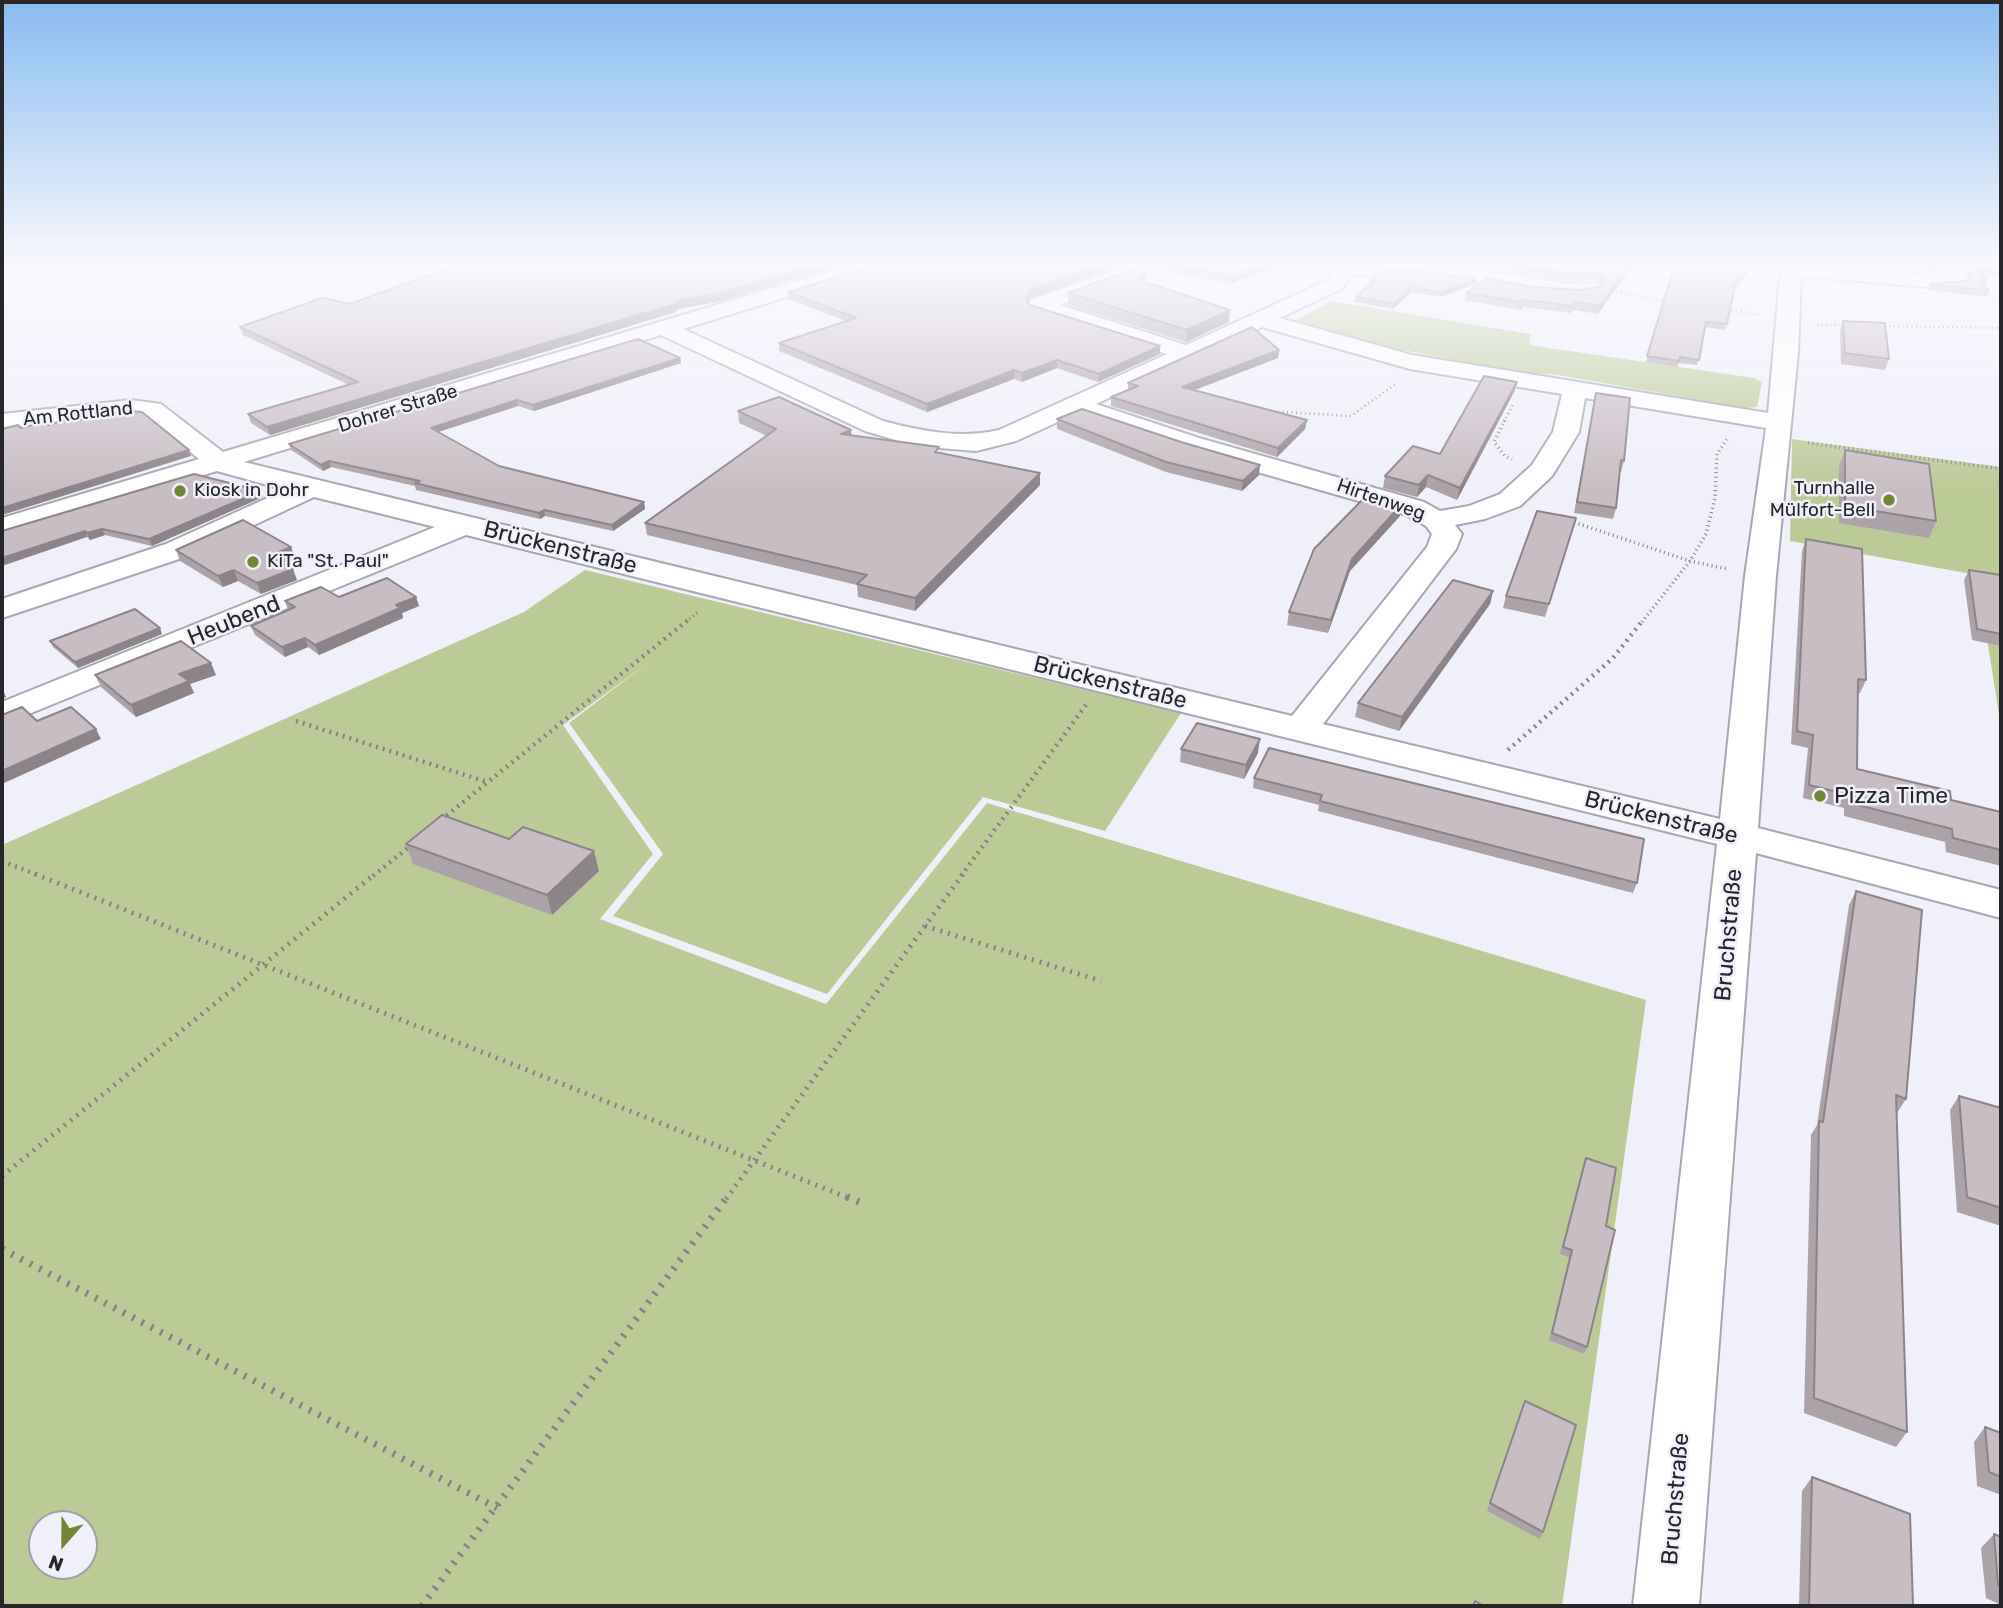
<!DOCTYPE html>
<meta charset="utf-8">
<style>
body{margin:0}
#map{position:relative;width:2003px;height:1608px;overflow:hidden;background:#f0f0fb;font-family:Rubik,sans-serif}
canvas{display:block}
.frame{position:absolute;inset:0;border:4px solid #27272b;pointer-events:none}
.north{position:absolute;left:28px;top:1510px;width:70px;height:70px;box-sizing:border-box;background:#f0f0fb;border:2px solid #a0a0a8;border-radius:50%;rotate:201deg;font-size:19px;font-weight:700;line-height:28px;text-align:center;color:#27272b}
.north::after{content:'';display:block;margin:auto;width:24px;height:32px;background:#748636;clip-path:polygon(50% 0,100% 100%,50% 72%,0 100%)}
</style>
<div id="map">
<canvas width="2003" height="1608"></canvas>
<div class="frame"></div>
<div class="north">N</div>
</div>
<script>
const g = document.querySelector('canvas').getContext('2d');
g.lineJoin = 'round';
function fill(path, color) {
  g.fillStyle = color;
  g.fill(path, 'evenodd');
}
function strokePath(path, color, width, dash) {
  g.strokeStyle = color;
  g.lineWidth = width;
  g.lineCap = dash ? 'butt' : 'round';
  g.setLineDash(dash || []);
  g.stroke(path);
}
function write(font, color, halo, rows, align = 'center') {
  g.font = font + ' Rubik,sans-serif';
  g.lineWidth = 5;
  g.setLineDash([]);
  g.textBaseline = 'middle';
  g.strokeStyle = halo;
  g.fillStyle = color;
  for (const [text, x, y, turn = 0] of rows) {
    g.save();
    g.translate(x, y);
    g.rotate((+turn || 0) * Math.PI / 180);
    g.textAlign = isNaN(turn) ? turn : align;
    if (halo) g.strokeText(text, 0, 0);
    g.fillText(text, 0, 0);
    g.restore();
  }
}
fill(new Path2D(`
 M1331,301l200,33 -2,11 225,33 8,4 -5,25 -11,1 -188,-33 -48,-4 -112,-22 -103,-28z
 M1792,439l209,28v260l-24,-152 -187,-34z
 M585,570l596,143 -76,118 -122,-34 -156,197 -214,-78 50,-62 -94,-131 80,-61 -86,63 90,129 -53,65 226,85 161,-201 659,197 -84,606h-1560v-761l522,-233zM42,1524h42v42h-42z`), '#bbcb96');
const minor = new Path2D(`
 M854,264h30l-3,4 -198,61 200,92c38,10 77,18 116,9l168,-76 -136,-44 -3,-5 3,-5 101,-36h24l-2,5 -94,36 126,40 142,-65 6,-10 -4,-6h111l121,19 36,1 3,4 -3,4c-55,14 -130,-19 -187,-21 -20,-1 -40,3 -60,5l-8,12 -63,30 132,37 356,58 13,-149 145,11h18l-4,-11h20l7,17 -3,4 -38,2 -125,-11 -3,77 -22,223 -18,252 243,62v28l-245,-65 -57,753h-66l84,-762 -1251,-309 -464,190v-23l433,-175 -121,-30 -126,59 -186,62v-19l164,-55 119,-54 -68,-19 -215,65v-18l197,-59 -54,-43 -14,-2 -129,16v-16l129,-14 30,4 62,48zM1262,327l148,42 152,25 -9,38 -21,33 -32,29 -31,12 -29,5 -16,-9 -225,-64 -103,-34zM661,335l204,96 51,15 60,5 40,-10 59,-27 106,36 223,64 22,12 6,8 -5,13 -135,169 -1048,-254zM1585,398l181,30 -21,148 -25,243 -397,-95 133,-175 6,-15 -7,-9 30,-6 35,-13 32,-30 27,-44z`);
strokePath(minor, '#a7a7b2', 4);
strokePath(new Path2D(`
 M1245,275l29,8
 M1616,292l54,9
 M1727,310l33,5
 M1817,325h30
 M1880,326l121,2
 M1269,411l82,5 46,-33
 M1504,422l9,-18`), '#828289', 2.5, [1, 3.5]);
strokePath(new Path2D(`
 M1505,420l-11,22 11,14 7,3
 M1808,443l193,26
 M1570,521l120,40 38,8
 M686,622l12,-10
 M1642,622l48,-61 16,-27 9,-36 2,-44 10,-15`), '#828289', 3.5, [1, 3.5]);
strokePath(new Path2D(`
 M296,721l191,61
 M1508,750l105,-92 30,-38
 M441,820l247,-200
 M2,861l38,15
 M373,876l37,-30
 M961,876l125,-171`), '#828289', 4.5, [2, 5]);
strokePath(new Path2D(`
 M35,874l816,325
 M925,926l176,55
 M2,1176l373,-302
 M726,1199l237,-325`), '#828289', 5, [2, 6]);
strokePath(new Path2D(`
 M847,1197l17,7
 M2,1249l495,259
 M422,1606l305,-409`), '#828289', 7, [2.5, 8]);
fill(minor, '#fff');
fill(new Path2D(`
 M1147,264l-2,17 84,41 -43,20 -118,-37v-12z
 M1156,264h131l-56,19 -75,-13z
 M1456,264h177l-35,50 -24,-4 -3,3 -48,-6 -2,3 -56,-10 1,-7 65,-6 48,3 23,-4 -4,-5 -36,-1z
 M1675,264h94l-1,6 -17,-2 -17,22 -9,40 -20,-3 -8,38 -18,-2 -2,4 -31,-5z
 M1826,264h115l1,3 -2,5 -114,-7z
 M1961,264h40v14l-18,-2 4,4 -3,5 5,6 -2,6 -59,-7 2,-6 38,-3 1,-2z
 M1371,279h105l-1,5 -35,13 -29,-5 -18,17 -38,-7 1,-5 15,-14z
 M788,292l242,6 -2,4 2,3 130,41v8l-62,28 -41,-14 -35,14 -8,-3 -87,33 -148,-61v-8l67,-22 -58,-22z
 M717,302l-40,7 -1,3 -406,123 -19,-12 -3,-9 101,-29 -106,-50 -3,-8 110,-23z
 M1843,321l46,38 -4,11 -44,-6 -1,-33z
 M1279,350l-1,8 -83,32 112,30 -2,9 -28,28 -166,-51v-9l17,-7v-7z
 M680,358l1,5 -147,48 -16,-5 -80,26 61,34 145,36 1,7 -32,22 -68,-15 -5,3 -124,-29 -1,-4 -84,-19 -8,4 -32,-21 -2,-6z
 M1517,382l-3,10 -57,108 -31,-13 -9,10 -34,-9 2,-12 55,-22z
 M1596,393l28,68 -3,11 -1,-1 -4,37 -3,11 -39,-6z
 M738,411l114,24 188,38v12l-125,126 -57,-14 -1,-12 -210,-50 -2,-12 122,-87 -28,-13z
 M1057,419l202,56 -17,16 -76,-19 -109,-43z
 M1845,450l91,71 -7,17 -90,-15v-57z
 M263,497l-111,49 -47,-11 -15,5 -3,-3 -85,-6z
 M1400,516l-50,55 -22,62 -41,-8 2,-13z
 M1576,518l-31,99 -42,-9 3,-12z
 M1806,539l60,141 -6,13h-2l-1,76 94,31 50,12v54l-55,-14 -1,-10 -101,-26v-8l-41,-10 5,-50 -17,-4 11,-193z
 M291,547l4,11 -12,5 14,17 -36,14 -23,-13 -15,6 -43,-26 -4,-11z
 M1969,570l32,12v64l-29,-6 -8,-60z
 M1493,591l-3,13 -91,127 -44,-14 3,-14z
 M339,597h77l3,9 -17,7 1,5 -84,37 -11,-8 -23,10 -30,-22 -4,-9 37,-16 -3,-9z
 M162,634l-84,34 -25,-21 -3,-6z
 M95,675h121l-26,9 4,9 -58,24 -35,-30z
 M1269,748l368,135 -4,10 -315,-82 1,-6 -66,-17 1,-10z
 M1181,749l77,4 -14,26 -64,-17z
 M406,844l193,27 -47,44 -139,-51z
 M1856,891l50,208 -9,14h-1l11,319 -11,15 -92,-34 7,-278 6,-10 32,-220z
 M1959,1096l42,12v118l-44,-14 -7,-102z
 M1586,1158l20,68 -19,121 -3,7 -35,-14 20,-83 -9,-3 23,-89z
 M1525,1401l18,131 -3,7 -53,-28z
 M1985,1427l16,6v62l-24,-9 -3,-44z
 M1812,1477l101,129h-114l3,-115z
 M1994,1534l7,3v68l-15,-7 -5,-50z`), '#aca3a8');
fill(new Path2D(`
 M821,264h25l-129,38 -40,7 -1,3 -406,123 -3,-8 409,-126z
 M1105,264h20l-95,34 -4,8v-7l4,-9z
 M1147,264l-1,11 -4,17v-11z
 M1267,264h20l-56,19 1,-7z
 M1629,264h4l-35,50 2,-8z
 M1752,264l-1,4 -18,23 2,-6z
 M1476,279l-1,5 -35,13 1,-5z
 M1412,287l-1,5 -18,17 1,-5z
 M1230,310l-1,12 -43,20 1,-12z
 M1160,346v8l-62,28 1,-8z
 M1279,350l-1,8 -97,37 1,-8z
 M680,358l1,5 -147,48 -1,-6z
 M1057,360v8l-35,14v-9z
 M1014,370v9l-87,33v-8z
 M1517,382l-3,10 -57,108 3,-12z
 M517,400l1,6 -86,28 -1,-6z
 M1307,420l-2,9 -28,28 1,-9z
 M851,430l1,11 -11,-7z
 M189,450l2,6 -189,59v-7z
 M329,461l2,6 -8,4 -2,-6z
 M1260,465l-1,10 -17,16 1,-10z
 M1040,473v12l-125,126v-13z
 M1428,475l-2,12 -9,10 2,-12z
 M261,491l2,6 -111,49 -3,-7z
 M644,502l1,7 -32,22 -1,-6z
 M1402,504l-2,12 -50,55 -22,62 3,-13 21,-61z
 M544,510l1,6 -5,3 -1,-6z
 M102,529l3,6 -15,5 -3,-7z
 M85,531l2,6 -85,29v-8z
 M291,547l4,11 -21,9 -4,-11z
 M293,569l4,11 -36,14 -4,-11z
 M234,570l4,11 -15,6 -5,-11z
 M1493,591l-3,13 -91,127 3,-14z
 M416,597l3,9 -17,7 1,5 -84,37 -4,-10 81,-40z
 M160,628l2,6 -84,34 -3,-6z
 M305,638l3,9 -23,10 -3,-10z
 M211,663l5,12 -26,9 4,9 -58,24 -5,-12 48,-31z
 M2,688l4,9 -4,3z
 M96,729l5,10 -99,45v-13z
 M1260,739l-2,14 -14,26 2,-14z
 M594,851l5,20 -47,44 -5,-20z`), '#8c8488');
const building = new Path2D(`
 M460,264h361l-105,30 -40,7 -1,3 -408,123 -19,-13 110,-32 -118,-55 82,-29 28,6z
 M880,264h225l-75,26 -4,9 4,6 130,41 -61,28 -42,-14 -35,13 -8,-3 -87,34 -148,-61 77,-25 -68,-26z
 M1147,264l-5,17 88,29 -43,20 -119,-37z
 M1160,264h107l-35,12z
 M1504,264h125l-29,42 -24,-4 -3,4 -49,-6 -2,2 -56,-9 21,-15 44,9 48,3 23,-4 4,-5 -6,-7 -36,-1z
 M1675,264h76l-16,21 -8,39 -21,-2 -7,38 -19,-3 -1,4 -32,-5z
 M1889,264h52l1,3z
 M1966,264h35v8l-22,-2 8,10 -7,-1 9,12 -59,-7 38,-3 4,-6z
 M1404,269l72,10 -35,13 -29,-5 -18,17 -38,-7 19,-17 -4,-1 10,-9z
 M1843,321l42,2 4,36 -44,-6z
 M1252,327l27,23 -97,37 125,33 -29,28 -167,-51 27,-11 -10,-3z
 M638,339l42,19 -147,47 -16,-5 -86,28 68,38 145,36 -32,23 -68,-15 -5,3 -124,-30 5,-2 -91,-20 -8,4 -32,-21z
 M1484,376l33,6 -57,106 -32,-13 -9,10 -34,-9 28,-30 27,8z
 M1596,393l34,5 -6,63 -3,-1 -5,48 -39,-6z
 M779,397l72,33 -10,4 98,13 -4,5 105,21 -125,125 -58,-14 10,-9 -222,-52 131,-94 -38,-18z
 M1082,409l99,33 79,23 -17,16 -77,-19 -109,-43z
 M130,411l12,1 47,38 -187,58v-79l16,-4 3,3 24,-6 3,3 24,-7 3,3 24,-6 3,3z
 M1845,450l84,14 7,57 -91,-15z
 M194,474l67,17 -112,48 -47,-10 -15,4 -2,-2 -83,27v-27z
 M1368,494l34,10 -50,55 -21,61 -42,-8 25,-63z
 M1537,511l39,7 -27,86 -43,-8z
 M243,520l48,27 -21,9 23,13 -36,14 -23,-13 -16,6 -42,-26z
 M1806,539l56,10 4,131 -8,-1 -1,90 93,22 1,9 50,12v38l-48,-12 -1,-9 -102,-26v-8l-41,-10 4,-50 -16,-4z
 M1969,570l31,5 1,7v52l-24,-5z
 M387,578l29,19 -20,8 4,3 -85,37 -10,-7 -23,9 -31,-21 44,-19 -10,-6 36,-14 18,10z
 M1453,580l40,11 -91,126 -44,-14z
 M135,609l25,19 -85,34 -25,-21z
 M181,641l30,22 -32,11 10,7 -58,24 -36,-30z
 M22,707l15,14 34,-14 25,22 -94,42v-56z
 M1197,723l63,16 -14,26 -65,-16z
 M1269,748l375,91 -7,44 -317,-82 2,-6 -68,-17z
 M442,815l67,24 14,-12 71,24 -47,44 -141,-51z
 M1856,891l66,19 -16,189 -10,-4 11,337 -93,-34 5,-277 4,1z
 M1959,1096l42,12v100l-34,-11z
 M1586,1158l30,10 -10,58 9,4 -28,117 -35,-14 20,-83 -9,-3z
 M1525,1401l51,24 -33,107 -53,-29z
 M1985,1427l16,6v44l-12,-5z
 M1812,1477l98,37 3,92h-104z
 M1994,1534l7,3v49l-3,-1z
 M1475,1601l9,5h-11z`);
fill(building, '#c8bdc3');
strokePath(building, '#8c8488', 2);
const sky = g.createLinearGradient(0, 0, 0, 489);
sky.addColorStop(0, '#88bcf0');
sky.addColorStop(0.54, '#f8f8fd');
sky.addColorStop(1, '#f8f8fd00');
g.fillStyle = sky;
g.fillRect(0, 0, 2003, 489);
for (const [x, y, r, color] of [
 [180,491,7,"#748636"],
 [1889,500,7,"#748636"],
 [253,562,7,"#748636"],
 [1820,796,7,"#748636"]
]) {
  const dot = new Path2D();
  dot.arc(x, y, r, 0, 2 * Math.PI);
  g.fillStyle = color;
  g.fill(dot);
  strokePath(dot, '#f0f0fb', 2.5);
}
write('19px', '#27272b', '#f0f0fb', [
 ["Dohrer Straße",398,409,-17],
 ["Am Rottland",78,414,-6],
 ["Hirtenweg",1381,500,19]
]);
write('19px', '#27272b', '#f0f0fb', [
 ["Turnhalle",1875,489,"right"],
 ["Mülfort-Bell",1875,511,"right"],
 ["Kiosk in Dohr",194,491],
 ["KiTa \"St. Paul\"",267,562]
], 'left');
write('23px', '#27272b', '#f0f0fb', [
 ["Brückenstraße",560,548,14],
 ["Heubend",234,621,-22],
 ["Brückenstraße",1110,683,14],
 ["Brückenstraße",1661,818,14],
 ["Bruchstraße",1729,935,-85],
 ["Bruchstraße",1676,1499,-85]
]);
write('23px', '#27272b', '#f0f0fb', [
 ["Pizza Time",1834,796]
], 'left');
</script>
